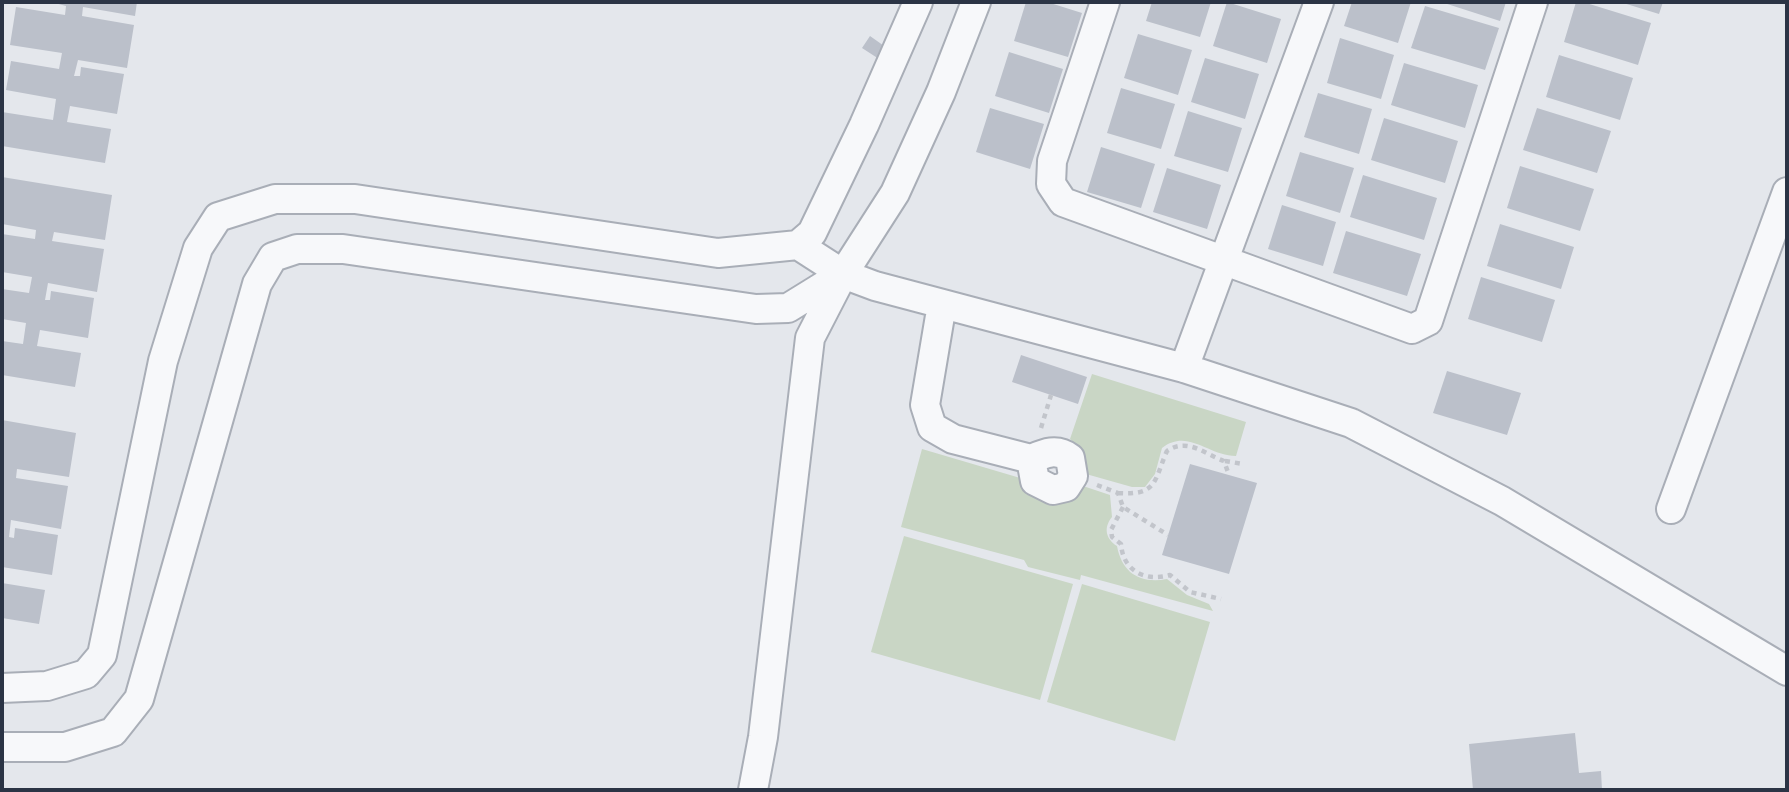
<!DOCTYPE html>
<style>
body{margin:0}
#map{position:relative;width:1789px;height:792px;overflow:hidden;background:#e4e7ec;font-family:"Work Sans",sans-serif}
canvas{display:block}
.frame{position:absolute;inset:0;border:4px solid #2b3445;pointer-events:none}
</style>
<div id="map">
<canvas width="1789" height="792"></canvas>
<div class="frame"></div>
</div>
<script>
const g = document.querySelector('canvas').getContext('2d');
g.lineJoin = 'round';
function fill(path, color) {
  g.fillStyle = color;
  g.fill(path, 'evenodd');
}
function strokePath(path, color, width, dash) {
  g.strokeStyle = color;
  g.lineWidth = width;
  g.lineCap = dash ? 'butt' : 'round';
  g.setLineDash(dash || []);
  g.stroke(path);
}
fill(new Path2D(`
 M1092,374l154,48 -10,34c-28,0 -48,-28 -74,-8l-7,26 -10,13h-13l-46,-13c1,-16 -4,-25 -16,-35z
 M922,449l105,31 56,6 27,9 2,22c-9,11 -6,22 5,29 5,27 23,38 50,33l20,16 22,9 4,7 -132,-36 -1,5 -52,-13 -4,-7 -123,-33z
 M904,536l169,48 -33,116 -169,-48z
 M1082,584l128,38 -35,119 -128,-39z`), '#c9d6c5');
fill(new Path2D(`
 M51,2h86l-2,14 -52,-9 -1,9 52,9 -7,43 -49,-8 -4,16h6l1,-9 43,7 -7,40 -47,-8 -3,16 44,7 -6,34 -103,-17v-34l51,8 3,-21 -50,-9 5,-29 48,8 3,-16 -52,-8 6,-38 49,8 1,-9z
 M1026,2h21l35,11 -14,44 -54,-16z
 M1152,2h59l-11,35 -54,-16z
 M1227,2l54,17 -14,44 -54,-17z
 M1352,2h59l-13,41 -54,-17z
 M1441,2h65l-6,19z
 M1576,2h7l68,21 -13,42 -74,-23z
 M1620,2h43l-4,12z
 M1425,6l74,22 -14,42 -74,-22z
 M1138,34l54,16 -14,45 -54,-17z
 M870,36l17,12 -8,11 -17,-11z
 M1340,38l54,17 -13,44 -54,-16z
 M1009,52l54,17 -14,44 -54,-17z
 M1559,55l74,23 -13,42 -74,-23z
 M1205,58l54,16 -14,45 -54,-17z
 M1404,63l74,22 -13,43 -74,-23z
 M1121,88l54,16 -14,45 -54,-16z
 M1318,93l54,16 -13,45 -55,-17z
 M990,108l54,16 -14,45 -54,-17z
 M1537,108l74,23 -14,42 -74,-23z
 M1188,111l54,17 -14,44 -54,-16z
 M1384,118l74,23 -13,42 -74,-23z
 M1101,147l54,17 -14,44 -54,-16z
 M1300,152l54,16 -14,45 -54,-17z
 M1520,166l74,23 -14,42 -73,-23z
 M1167,168l54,17 -14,44 -54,-17z
 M1363,175l74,23 -13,42 -74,-23z
 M2,177l110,18 -7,45 -51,-8 -2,9 52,8 -7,43 -49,-9 -3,17h5l1,-9 43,7 -6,40 -48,-8 -3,16 44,7 -6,34 -73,-12v-34l21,3 3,-21 -24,-4v-30l27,4 3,-16 -30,-5v-38l33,5 1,-9 -34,-6z
 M1282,205l54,17 -13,44 -55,-17z
 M1500,224l74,23 -13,42 -74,-23z
 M1346,231l75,23 -14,42 -74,-23z
 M1481,277l74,23 -13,42 -74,-23z
 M1021,355l66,22 -9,27 -66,-22z
 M1447,371l74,22 -14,42 -74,-22z
 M2,420l74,13 -7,44 -52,-8 -1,9 52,8 -7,43 -50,-9 -2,17 5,1 1,-10 43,7 -6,40 -50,-8z
 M1190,464l67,19 -28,91 -67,-19z
 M2,583l43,7 -6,34 -37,-6z
 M1575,733l4,40 22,-2 1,19h-129l-4,-46z`), '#bbc0ca');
const minor = new Path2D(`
 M1105,2l-53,159 -1,23 12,18 349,127 16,-8 105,-319
 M798,245l45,29 32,12 309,82 167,55 151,78 285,170
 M942,304l-17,101 7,22 21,12 78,20c14,-6 26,-11 39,-1l3,18 -7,11 -13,3 -18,-9 -4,-22
 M1184,368l135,-366
 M1671,509l116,-317
 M2,688l45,-2 39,-12 16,-19 61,-294 35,-113 20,-31 57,-18h80l363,54 80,-8 14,-12 52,-108 54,-123
 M2,747h63l48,-15 26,-33 118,-415 16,-27 24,-8h46l413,60 32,-1 55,-34
 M753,790l10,-53 47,-399 33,-64 52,-81 46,-101 35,-90`);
strokePath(minor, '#a9aeb7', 32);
strokePath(new Path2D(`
 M1041,428l10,-33
 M1225,461l18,3
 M1097,485l21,8 5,14 45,28
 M1118,493c40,3 36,-13 49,-42 21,-14 37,3 57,10l5,14
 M1123,507l-12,23 1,7 9,7c2,27 24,38 49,31l20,17 31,7`), '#c2c5cb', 4.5, [5, 5]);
strokePath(minor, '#f7f8fa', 28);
</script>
